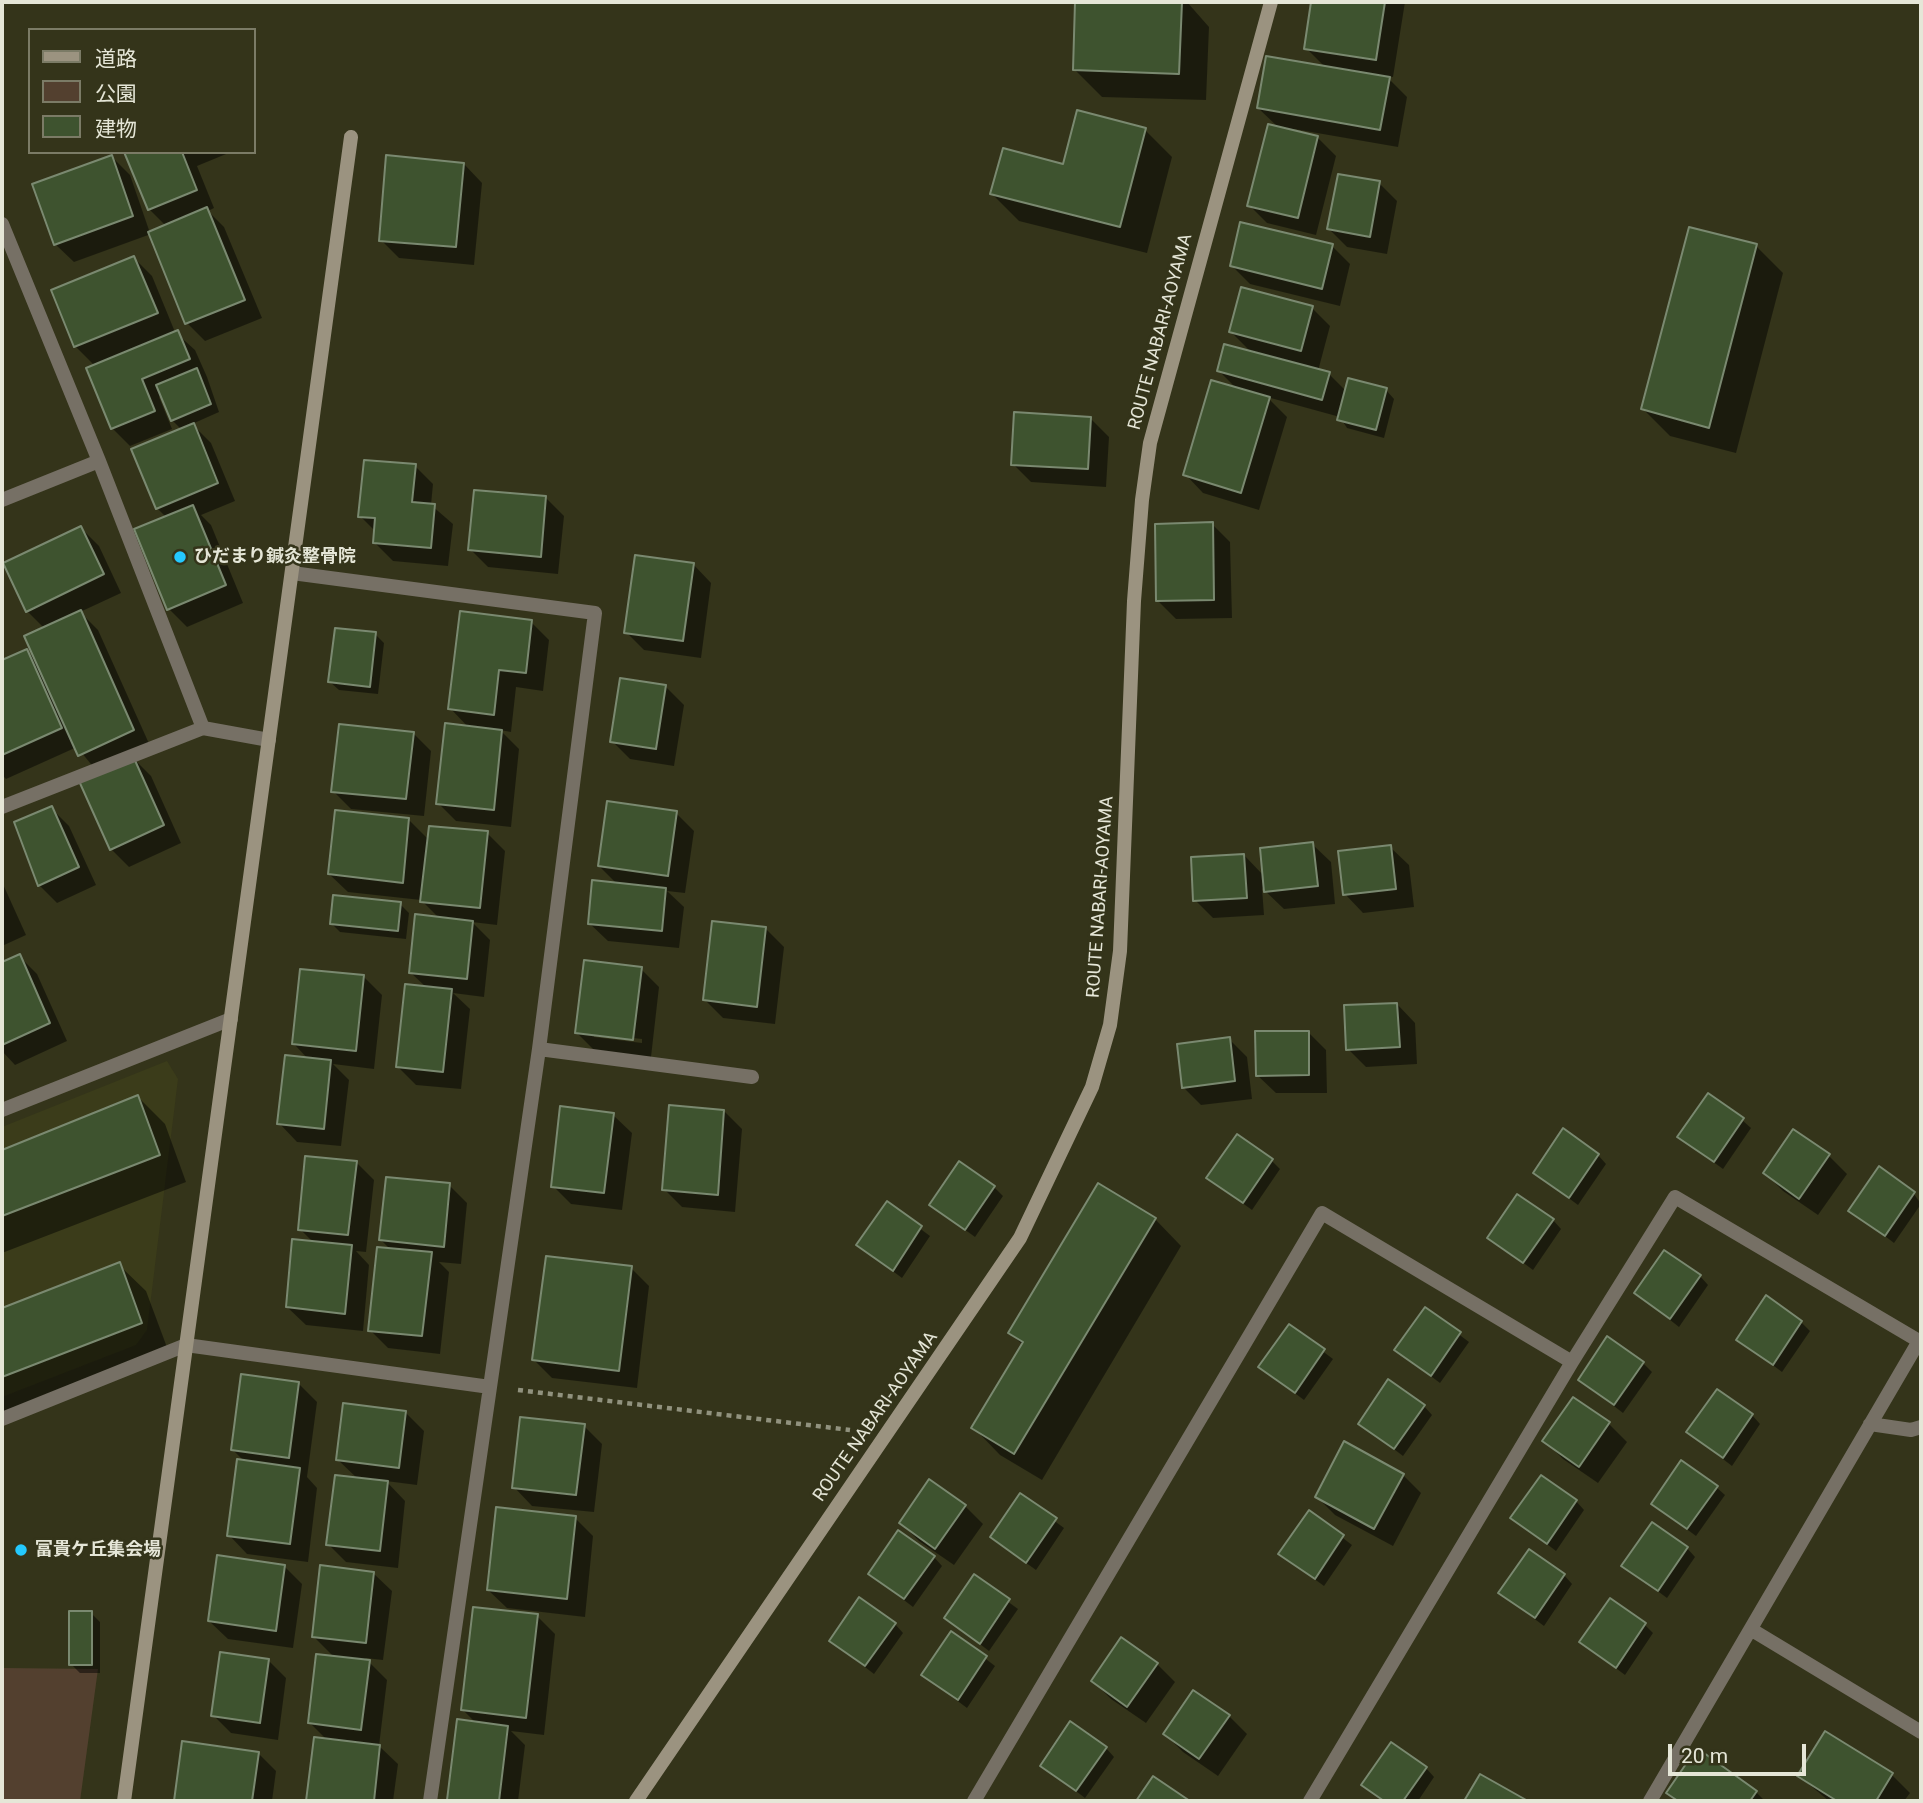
<!DOCTYPE html>
<meta charset="utf-8">
<style>
body{margin:0}
#map{position:relative;width:1923px;height:1803px;overflow:hidden;background:#34341a;font-family:Roboto,"Noto Sans JP",sans-serif}
canvas{display:block}
.frame{position:absolute;inset:0;border:4px solid #e5e6d7;pointer-events:none}
.legend{position:absolute;left:28px;top:28px;width:228px;height:126px;box-sizing:border-box;background:#34341a;border:2px solid #7b7b66;margin:0;padding:9px 12px;list-style:none;font-size:21px;color:#e5e6d7}
.legend li{display:flex;align-items:center;gap:14px;height:35px}
.legend b{width:35px;border:2px solid #7b7b66}
.scale{position:absolute;left:1668px;top:1744px;width:138px;height:32px;box-sizing:border-box;border:4px solid #e5e6d7;border-top:0;padding-left:9px;font-size:21px;line-height:24px;white-space:nowrap;color:#e5e6d7;-webkit-text-stroke:5px #34341a;paint-order:stroke}
</style>
<div id="map">
<canvas width="1923" height="1803"></canvas>
<div class="frame"></div>
<ul class="legend">
<li><b style="height:9px;background:#9b9380"></b>道路</li>
<li><b style="height:19px;background:#53402f"></b>公園</li>
<li><b style="height:19px;background:#3e532f"></b>建物</li>
</ul>
<div class="scale">20 m</div>
</div>
<script>
const g = document.querySelector('canvas').getContext('2d');
g.lineJoin = 'round';
function fill(path, color) {
  g.fillStyle = color;
  g.fill(path, 'evenodd');
}
function strokePath(path, color, width, dash) {
  g.strokeStyle = color;
  g.lineWidth = width;
  g.lineCap = dash ? 'butt' : 'round';
  g.setLineDash(dash || []);
  g.stroke(path);
}
function write(font, color, halo, rows, align = 'center') {
  g.font = font + ' Roboto,"Noto Sans JP",sans-serif';
  g.lineWidth = 5;
  g.setLineDash([]);
  g.textBaseline = 'middle';
  g.strokeStyle = halo;
  g.fillStyle = color;
  for (const [text, x, y, turn = 0] of rows) {
    g.save();
    g.translate(x, y);
    g.rotate((+turn || 0) * Math.PI / 180);
    g.textAlign = isNaN(turn) ? turn : align;
    if (halo) g.strokeText(text, 0, 0);
    g.fillText(text, 0, 0);
    g.restore();
  }
}
fill(new Path2D(`
 M167,1061l11,18 -31,251 -11,15 -134,52v-270z`), '#3b3c1a');
fill(new Path2D(`
 M2,1668l96,1 -18,132h-78z`), '#53402f');
fill(new Path2D(`
 M1077,2h110l22,25 -3,73 -104,-3 -27,-27z
 M1313,2h92l-12,75 -7,-1 21,21 -9,50 -104,-18 -1,3 25,6 18,18 -20,79 -49,-12 -18,-18 30,-77 -21,-20 68,-40 -20,-20z
 M1145,130l27,27 -25,96 -128,-32 -27,-27z
 M126,152h105l-34,14 17,42 -6,3 16,16 38,91 -57,23 -18,-18 -36,-89 -77,28 -19,-18 57,-87 18,18 20,58 16,-7 -17,-17z
 M464,164l18,19 -8,82 -75,-7 -18,-18z
 M1379,183l18,18 -10,53 -40,-7 -18,-18z
 M1332,246l18,18 -10,42 -90,-22 -18,-18z
 M1756,246l27,27 -47,180 -66,-17 -27,-27z
 M134,258l18,18 23,56 20,18 12,27 12,35 -27,12 19,19 24,58 -34,14 10,10 32,78 -56,24 -18,-18 -2,-91 -10,-10 25,-78 -10,-10 -9,-25 -4,2 13,32 -42,17 -18,-18 -17,-62 -20,-20z
 M1312,308l18,18 -12,45 11,3 17,17 40,-1 8,9 -10,39 -37,-10 -7,-11 -73,-20 20,20 -28,93 -56,-17 -18,-19 53,-84 -19,-19 33,-18 -21,-21z
 M1091,419l18,18 -3,50 -75,-5 -18,-18z
 M415,466l18,18 -2,21 22,19 -5,42 -55,-5 -18,-18 1,-11 -16,-16z
 M546,498l18,18 -6,58 -70,-7 -18,-18z
 M1212,524l18,18 2,76 -56,1 -18,-18z
 M81,528l18,18 22,47 -41,19 18,18 53,118 -19,9 19,19 30,67 -52,24 -18,-18 -12,-75 -22,-27 -71,32 -4,-4v-113l25,-11 10,10 8,-32 -18,-18z
 M693,564l18,19 -10,75 -57,-8 -18,-18z
 M531,622l18,18 -6,51 -27,-4 -5,45 -11,-2 19,19 -8,78 -55,-6 -18,-18 31,-75 -19,-20z
 M375,634l9,9 -6,51 -39,-4 -9,-8z
 M665,686l19,19 -10,61 -44,-7 -18,-18z
 M413,733l18,18 -7,65 -73,-7 -18,-18z
 M51,808l18,18 27,59 -39,18 -18,-18z
 M676,813l18,18 -9,62 -18,-2 17,16 -5,41 -71,-7 -19,-18 29,-38 -19,-19z
 M409,820l20,20 58,-7 18,18 -8,74 -25,-3 18,18 -6,57 -31,-4 17,16 -9,80 -45,-4 -18,-18 29,-79 -17,-16 30,-53 -19,-19 -73,-8 -19,-18z
 M1312,844l19,18 4,42 -51,5 -22,-21 2,27 -51,3 -18,-18 49,-45 20,21z
 M1390,847l19,18 5,42 -51,6 -18,-19z
 M2,882l24,53 -24,11z
 M400,904l9,9 -3,26 -66,-7 -8,-8z
 M766,929l18,18 -9,77 -52,-6 -18,-18z
 M19,956l18,18 30,67 -52,24 -13,-14v-87z
 M641,969l18,18 -8,70 -56,-6 -19,-19zM594,1034l48,5v4l-48,-6z
 M364,977l18,18 -8,74 -41,-5 16,16 -8,66 -44,-4 -18,-19 30,-63 -15,-16z
 M1397,1004l18,19 2,41 -51,3 -18,-18z
 M1308,1032l18,18 1,43h-51l-19,-18z
 M1229,1039l18,18 5,42 -51,6 -18,-18z
 M138,1097l27,27 21,58 -184,71v-101z
 M724,1111l18,18 -7,83 -53,-5 -18,-18z
 M613,1115l19,18 -10,77 -51,-6 -18,-18z
 M1742,1120l9,8 -28,41 -44,-32z
 M1794,1132l35,24 18,18 -29,41 -35,-24 -18,-18z
 M1598,1155l8,9 -28,41 -43,-32z
 M1271,1160l9,9 -28,41 -44,-32z
 M356,1162l18,18 -8,72 -10,-1 13,14 -6,66 -57,-6 -19,-18 27,-64 -14,-14z
 M449,1185l18,18 -6,61 -22,-2 10,10 -9,82 -52,-6 -18,-18 21,-80 -10,-10z
 M994,1187l9,9 -28,41 -44,-32z
 M1914,1194l7,10 -27,39 -43,-33z
 M887,1204l43,32 -28,42 -44,-33z
 M1155,1219l26,27 -139,234 -42,-25 -26,-27 49,-83 -13,-12z
 M1553,1220l8,9 -28,41 -43,-32z
 M119,1265l27,26 22,59 -166,64v-105z
 M631,1268l18,18 -12,102 -85,-10 -18,-18z
 M1700,1276l8,9 -29,42 -43,-34z
 M1425,1309l44,33 -29,41 -44,-33z
 M1801,1322l9,9 -28,41 -44,-33z
 M1289,1326l44,33 -29,41 -44,-33z
 M1643,1363l9,9 -29,41 -43,-33z
 M299,1384l18,18 -10,75 10,11 -9,74 -61,-8 -18,-19 16,-73 -13,-13z
 M1424,1406l8,9 -29,41 -43,-33z
 M406,1413l18,18 -7,54 -31,-4 19,20 -7,67 -52,-6 -18,-18 30,-65 -20,-19z
 M1752,1415l8,9 -28,42 -44,-34z
 M1609,1424l18,18 -29,41 -35,-24 -18,-18z
 M584,1426l18,18 -8,68 -62,-6 -18,-19z
 M1403,1475l18,18 -28,53 -58,-31 -18,-18z
 M1716,1487l9,8 -29,41 -43,-32z
 M1021,1496l43,32 -28,42 -35,-25z
 M1576,1501l8,9 -28,41 -43,-33z
 M965,1506l18,18 -29,41 -35,-24 -18,-18z
 M1309,1512l43,33 -28,41 -44,-32z
 M575,1518l18,18 -8,81 -78,-9 -19,-18z
 M1687,1548l8,9 -28,41 -43,-32z
 M934,1557l8,9 -29,41 -43,-33z
 M284,1566l18,18 -9,64 -65,-9 -19,-18z
 M373,1573l19,18 -9,69 -18,-2 22,22 -8,66 19,18 -5,37h-85l7,-62 12,1 -17,-17 25,-65 -22,-22z
 M1564,1575l8,9 -28,42 -44,-33z
 M974,1577l44,32 -29,42 -43,-33z
 M91,1613l9,9v51h-20l-9,-9z
 M537,1616l18,18 -11,101 -33,-4 14,14 -7,56h-68l27,-77 -15,-15z
 M895,1624l8,9 -29,41 -43,-33z
 M1645,1625l8,8 -28,42 -44,-33z
 M952,1633l43,33 -28,42 -44,-33z
 M268,1660l18,18 -8,62 -47,-7 -18,-18z
 M1157,1664l18,18 -29,41 -35,-24 -18,-18z
 M1229,1716l18,18 -29,42 -35,-24 -18,-18z
 M183,1743l75,10 18,18 -4,30h-97z
 M1106,1748l8,9 -29,41 -43,-33z
 M1426,1768l8,9 -16,24h-35l-20,-16z
 M1892,1775l18,18 -6,8h-75l-30,-25z
 M1756,1792l9,9h-88l-8,-8z`), '#0007');
const building = new Path2D(`
 M1075,2h107l-3,72 -106,-4z
 M1311,2h74l-9,58 -72,-11z
 M1266,56l124,21 -10,53 -123,-22z
 M1077,110l69,18 -26,99 -130,-33 13,-46 60,16z
 M1268,124l50,12 -20,82 -51,-12z
 M124,152h58l15,38 -49,20z
 M112,155l21,61 -79,29 -22,-61z
 M386,155l78,8 -8,84 -77,-6z
 M1338,174l42,7 -10,56 -43,-8z
 M207,207l38,93 -60,24 -37,-92z
 M1240,222l93,22 -11,45 -92,-23z
 M1689,227l68,17 -48,184 -68,-19z
 M134,256l24,57 -84,34 -23,-57z
 M1241,287l72,19 -12,45 -72,-19z
 M178,330l12,29 -48,20 13,32 -44,18 -25,-61z
 M1224,344l106,28 -8,28 -105,-29z
 M197,368l14,36 -40,17 -15,-36z
 M1348,378l39,10 -11,42 -39,-10z
 M1211,380l59,17 -29,96 -58,-18z
 M1014,412l77,5 -3,52 -77,-4z
 M194,423l24,60 -62,26 -25,-60z
 M364,460l52,4 -4,38 23,2 -4,44 -58,-5 2,-25 -17,-1z
 M474,490l72,6 -5,61 -73,-7z
 M193,505l33,80 -59,25 -33,-81z
 M1213,522l1,78 -58,1 -1,-77z
 M81,526l23,48 -78,38 -23,-49z
 M635,555l59,8 -11,78 -59,-8z
 M81,610l53,120 -56,26 -54,-120z
 M460,611l72,9 -6,53 -27,-3 -5,45 -46,-6z
 M335,628l41,4 -6,55 -42,-5z
 M27,649l35,79 -60,27v-95z
 M620,678l46,7 -10,64 -46,-7z
 M445,723l57,7 -8,80 -58,-6z
 M339,724l75,8 -8,67 -75,-7z
 M133,756l31,69 -54,25 -31,-69z
 M607,801l70,10 -9,65 -70,-10z
 M52,806l27,61 -41,19 -24,-64z
 M335,810l74,8 -6,65 -75,-9z
 M429,826l59,5 -8,77 -60,-6z
 M1313,842l5,44 -54,6 -4,-44z
 M1391,845l5,44 -53,6 -5,-44z
 M1244,854l3,44 -54,3 -2,-44z
 M592,880l74,8 -4,43 -74,-7z
 M333,895l68,7 -3,29 -68,-7z
 M415,914l58,7 -6,58 -58,-6z
 M712,921l54,6 -9,80 -54,-7z
 M20,954l30,69 -48,22v-83z
 M584,960l58,7 -9,73 -58,-7z
 M300,969l64,6 -8,76 -64,-7z
 M405,984l47,5 -9,83 -47,-5z
 M1397,1003l3,44 -54,3 -2,-45z
 M1255,1031h54v44l-53,1z
 M1230,1037l5,44 -53,7 -5,-44z
 M285,1055l46,5 -7,69 -47,-5z
 M1708,1093l36,25 -30,44 -37,-25z
 M138,1095l22,60 -158,61v-66z
 M669,1105l55,5 -6,85 -56,-5z
 M560,1106l54,7 -10,80 -53,-6z
 M1563,1128l36,26 -30,44 -36,-25z
 M1793,1129l37,25 -31,45 -36,-26z
 M1237,1134l36,25 -30,44 -37,-25z
 M305,1156l52,5 -9,74 -50,-5z
 M959,1161l36,25 -30,44 -36,-25z
 M1879,1166l36,26 -30,44 -37,-25z
 M386,1177l64,6 -6,64 -65,-7z
 M1098,1183l58,35 -142,236 -43,-26 52,-86 -15,-9z
 M1517,1194l37,25 -31,44 -36,-25z
 M887,1201l35,25 -29,45 -37,-26z
 M292,1239l60,6 -7,69 -59,-7z
 M377,1247l55,5 -10,84 -54,-5z
 M1664,1250l37,25 -31,44 -36,-26z
 M546,1256l86,10 -13,105 -87,-11z
 M120,1262l22,61 -140,54v-69z
 M1766,1295l36,26 -29,44 -37,-25z
 M1425,1307l36,25 -30,44 -37,-26z
 M1289,1324l36,25 -30,44 -37,-26z
 M1607,1336l37,26 -30,43 -36,-25z
 M241,1374l58,8 -10,76 -58,-8z
 M1388,1379l37,26 -31,44 -36,-25z
 M1717,1389l36,25 -30,44 -37,-26z
 M1573,1397l37,25 -31,45 -37,-26z
 M343,1403l63,8 -7,57 -63,-8z
 M520,1417l65,7 -9,71 -64,-7z
 M1344,1441l60,33 -30,55 -59,-32z
 M237,1459l63,9 -10,76 -63,-8z
 M1681,1460l37,26 -31,43 -36,-25z
 M335,1475l53,6 -8,70 -54,-6z
 M1541,1475l36,25 -30,44 -37,-26z
 M929,1479l37,26 -31,44 -36,-26z
 M1020,1493l37,25 -31,45 -36,-26z
 M496,1507l80,9 -9,83 -80,-9z
 M1309,1510l35,25 -29,44 -37,-25z
 M1652,1522l36,25 -30,44 -37,-25z
 M898,1530l37,26 -31,43 -36,-25z
 M1529,1549l36,25 -30,44 -37,-25z
 M217,1555l68,10 -9,66 -68,-10z
 M320,1565l54,7 -8,71 -54,-6z
 M974,1574l36,25 -30,45 -36,-26z
 M859,1597l37,26 -31,43 -36,-25z
 M1610,1598l36,25 -30,45 -37,-26z
 M473,1607l65,7 -12,104 -65,-8z
 M69,1611h23v54h-23z
 M951,1631l36,25 -29,44 -37,-25z
 M1121,1637l37,26 -31,44 -36,-26z
 M220,1652l49,7 -9,64 -49,-7z
 M316,1654l54,6 -9,70 -53,-7z
 M1193,1690l37,25 -31,44 -36,-25z
 M457,1719l51,7 -9,75 -52,-1z
 M1070,1721l37,26 -31,44 -36,-25z
 M1825,1731l68,42 -17,28h-39l-40,-25z
 M314,1737l66,8 -6,56h-68z
 M182,1741l77,11 -7,49h-78z
 M1391,1742l36,25 -24,34h-19l-23,-16z
 M1697,1748l60,43 -7,10h-72l-12,-8z
 M1480,1774l48,27h-64z
 M1153,1776l37,25h-54z`);
fill(building, '#3e532f');
strokePath(building, '#7a8970', 2);
strokePath(new Path2D(`
 M518,1390l332,40`), '#91927e', 4.5, [5, 5]);
strokePath(new Path2D(`
 M2,224l97,237 104,267
 M2,500l97,-39
 M292,573l303,40 -56,436 -109,752
 M2,807l201,-79 66,12
 M539,1049l213,28
 M2,1110l229,-91
 M2,1419l184,-74 304,42
 M1870,1424l41,6 10,-3
 M1752,1630l169,102
 M974,1801l348,-588 250,149
 M1310,1801l262,-439 103,-165 244,144 -269,460`), '#767065', 14);
strokePath(new Path2D(`
 M124,1801l227,-1664
 M636,1801l384,-563 72,-151 18,-62 10,-74 14,-350 8,-101 8,-57 121,-441`), '#9b9380', 14);
for (const [x, y, r, color] of [
 [180,557,7,"#24c9fe"],
 [21,1550,7,"#24c9fe"]
]) {
  const dot = new Path2D();
  dot.arc(x, y, r, 0, 2 * Math.PI);
  g.fillStyle = color;
  g.fill(dot);
  strokePath(dot, '#34341a', 2.5);
}
write('18px', '#e5e6d7', '#34341a', [
 ["ROUTE NABARI-AOYAMA",1161,332,-75],
 ["ROUTE NABARI-AOYAMA",1101,897,-86],
 ["ROUTE NABARI-AOYAMA",876,1417,-55]
]);
write('bold 18px', '#e5e6d7', '#34341a', [
 ["ひだまり鍼灸整骨院",194,557],
 ["富貴ケ丘集会場",35,1550]
], 'left');
</script>
